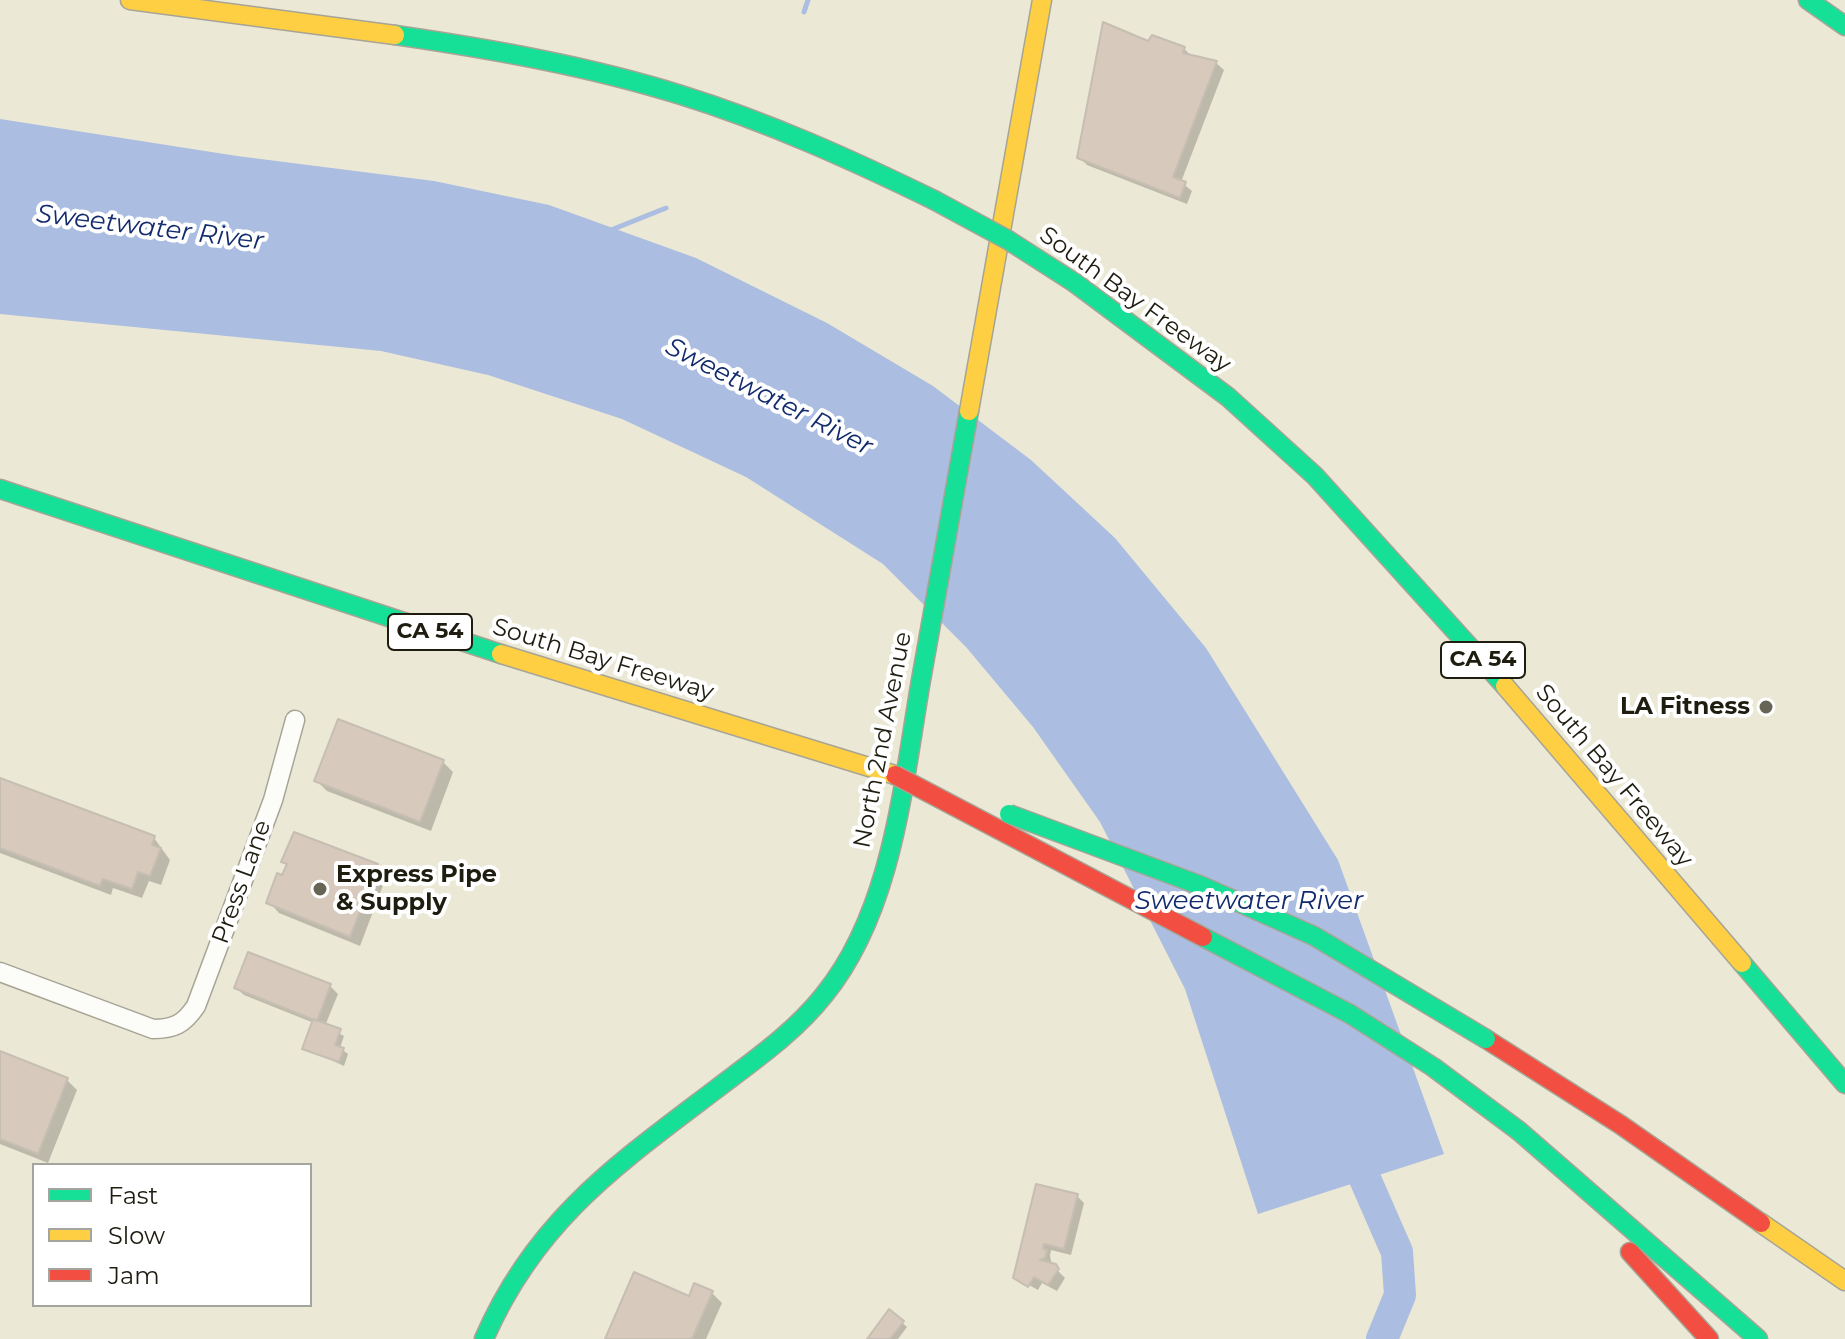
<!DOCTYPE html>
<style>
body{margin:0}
#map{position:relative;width:1845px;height:1339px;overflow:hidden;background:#ebe8d5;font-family:Montserrat,sans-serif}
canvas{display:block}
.legend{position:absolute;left:32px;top:1163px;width:280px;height:144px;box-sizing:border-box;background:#fff;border:2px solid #a5a59f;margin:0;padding:10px 14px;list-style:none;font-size:24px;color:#1f1d10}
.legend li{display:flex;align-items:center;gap:16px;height:40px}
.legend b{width:40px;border:2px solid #a5a59f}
</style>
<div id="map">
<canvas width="1845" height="1339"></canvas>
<ul class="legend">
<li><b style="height:10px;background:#16e098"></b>Fast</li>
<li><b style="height:10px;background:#ffcf43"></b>Slow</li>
<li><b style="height:10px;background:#f24e42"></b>Jam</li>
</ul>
</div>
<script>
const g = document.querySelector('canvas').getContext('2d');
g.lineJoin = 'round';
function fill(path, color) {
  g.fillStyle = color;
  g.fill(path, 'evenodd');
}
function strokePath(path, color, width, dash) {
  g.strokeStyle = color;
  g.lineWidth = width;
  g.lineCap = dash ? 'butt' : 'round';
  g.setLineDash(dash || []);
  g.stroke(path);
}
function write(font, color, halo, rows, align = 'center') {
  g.font = font + ' Montserrat,sans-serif';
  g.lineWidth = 8;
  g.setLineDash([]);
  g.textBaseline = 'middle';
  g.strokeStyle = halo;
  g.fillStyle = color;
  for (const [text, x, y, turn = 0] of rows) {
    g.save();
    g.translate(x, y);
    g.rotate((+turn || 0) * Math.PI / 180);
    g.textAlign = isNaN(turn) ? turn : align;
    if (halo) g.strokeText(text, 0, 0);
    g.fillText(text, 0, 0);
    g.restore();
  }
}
fill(new Path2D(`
 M0,119l237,37 197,25 115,24 147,53 131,65 106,63 98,74 84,78 91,110 132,212 106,294 -186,60 -73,-225 -85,-167 -67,-95 -67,-80 -83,-83 -137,-87 -124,-58 -134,-44 -107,-24 -381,-37z`), '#abbde0');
fill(new Path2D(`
 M1148,44l36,5 9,8 23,6 8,7 -43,112 11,9 -5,13 -100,-39 -8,-8z
 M443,762l10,10 -22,59 -104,-40 -11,-11z
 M0,780l154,58 16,22 -9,25 -12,-4 -7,17 -29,-10 -2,7 -111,-42z
 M284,862l93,3 10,10 -27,71 -81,-33 -10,-11 19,-36z
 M249,954l81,32 8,8 -13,32 19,10 -4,12 8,6 -4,12 -39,-18 9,-25 -70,-28 -8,-7z
 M0,1053l67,27 10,10 -29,73 -48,-19z
 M1077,1196l7,7 -13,52 -20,-5 -1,6 2,9 13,13 -8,13 -15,-8 -4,7 -18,-10v3l-5,-5z
 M712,1293l10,10 -16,36h-97l81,-41z
 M890,1312l17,15 -9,12h-28z`), '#0003');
strokePath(new Path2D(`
 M804,12l4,-12
 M611,230l55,-22`), '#abbde0', 5);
strokePath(new Path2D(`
 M1348,1140l49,112 3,43 -18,44`), '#abbde0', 32);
const building = new Path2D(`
 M1103,22l45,19 4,-6 33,12 -2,6 34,8 -44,116 13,5 -6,16 -103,-40z
 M338,719l106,41 -24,62 -106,-41z
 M0,778l155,58 -3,9 9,3 -11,28 -12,-4 -6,17 -29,-10 -3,7 -100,-38z
 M294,832l84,32 -28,73 -84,-34 11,-30 5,2 5,-11 -6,-2z
 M248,952l83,32 -14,37 -83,-33z
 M313,1019l28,10 -6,16 9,3 -5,14 -37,-13z
 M0,1051l68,27 -30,76 -38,-15z
 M1036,1184l42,10 -14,55 -20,-5 -1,5 4,1 -2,8 -5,2 16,4 3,5 -11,16 -14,-8 -6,10 -15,-9z
 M634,1272l55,24 5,-13 19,8 -21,48h-87z
 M889,1309l15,12 -14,18h-23z`);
fill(building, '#d7c9bb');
strokePath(building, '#c6beb3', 2);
const street = new Path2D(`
 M0,972l153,57c21,0 31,-5 43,-23l77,-206 22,-80`);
const fast = new Path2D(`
 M1808,0l37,26
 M395,35c96,14 193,31 286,60 87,27 171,65 253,105
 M1075,283l153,114 87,79 190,210
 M0,489l501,165
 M1742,963l103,121
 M1519,1131l239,208
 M484,1339c51,-118 132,-174 231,-249 38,-29 79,-57 109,-95 69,-85 79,-211 97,-315 16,-90 32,-179 48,-269`);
const slow = new Path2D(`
 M130,0l265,35
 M969,411l73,-411
 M501,654l394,121
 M1505,686l237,277
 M1761,1223l84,58`);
const jam = new Path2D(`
 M1486,1039l135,86 140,98
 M1630,1252l79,87`);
strokePath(street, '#a7a496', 21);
strokePath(fast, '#a7a496', 21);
strokePath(slow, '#a7a496', 21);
strokePath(jam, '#a7a496', 21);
strokePath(street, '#fcfcf9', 18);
strokePath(fast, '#16e098', 18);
strokePath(slow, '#ffcf43', 18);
strokePath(jam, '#f24e42', 18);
const fastBridge = new Path2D(`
 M934,200l74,40 67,43
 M1009,814l193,72 112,50 172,103
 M1203,937l147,77 83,53 86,64`);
const jamBridge = new Path2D(`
 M895,775l308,162`);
strokePath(fastBridge, '#a7a496', 21, []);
strokePath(jamBridge, '#a7a496', 21, []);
strokePath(fastBridge, '#16e098', 18);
strokePath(jamBridge, '#f24e42', 18);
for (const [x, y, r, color] of [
 [1766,707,8,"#666455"],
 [320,889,8,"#666455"]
]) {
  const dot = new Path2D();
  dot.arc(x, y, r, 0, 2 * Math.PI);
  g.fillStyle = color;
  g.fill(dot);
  strokePath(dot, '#fff', 3);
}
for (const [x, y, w] of [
 [430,632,84],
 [1483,660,84]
]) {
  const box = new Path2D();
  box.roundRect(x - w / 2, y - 18, w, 36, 6);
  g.fillStyle = '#fff';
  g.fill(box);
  strokePath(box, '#1f1d10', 2);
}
write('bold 22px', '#1f1d10', null, [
 ["CA 54",430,632],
 ["CA 54",1483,660]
]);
write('24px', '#1f1d10', '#fff', [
 ["South Bay Freeway",1135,300,36],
 ["South Bay Freeway",603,660,17],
 ["North 2nd Avenue",883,740,-79],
 ["South Bay Freeway",1614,776,50],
 ["Press Lane",242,882,-70]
]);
write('bold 24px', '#1f1d10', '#fff', [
 ["LA Fitness",1750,707],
 ["Express Pipe",336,875,"left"],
 ["& Supply",336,903,"left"]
], 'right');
write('italic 26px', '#122b6d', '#fff', [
 ["Sweetwater River",150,228,7],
 ["Sweetwater River",769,397,27],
 ["Sweetwater River",1249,901]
]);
</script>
